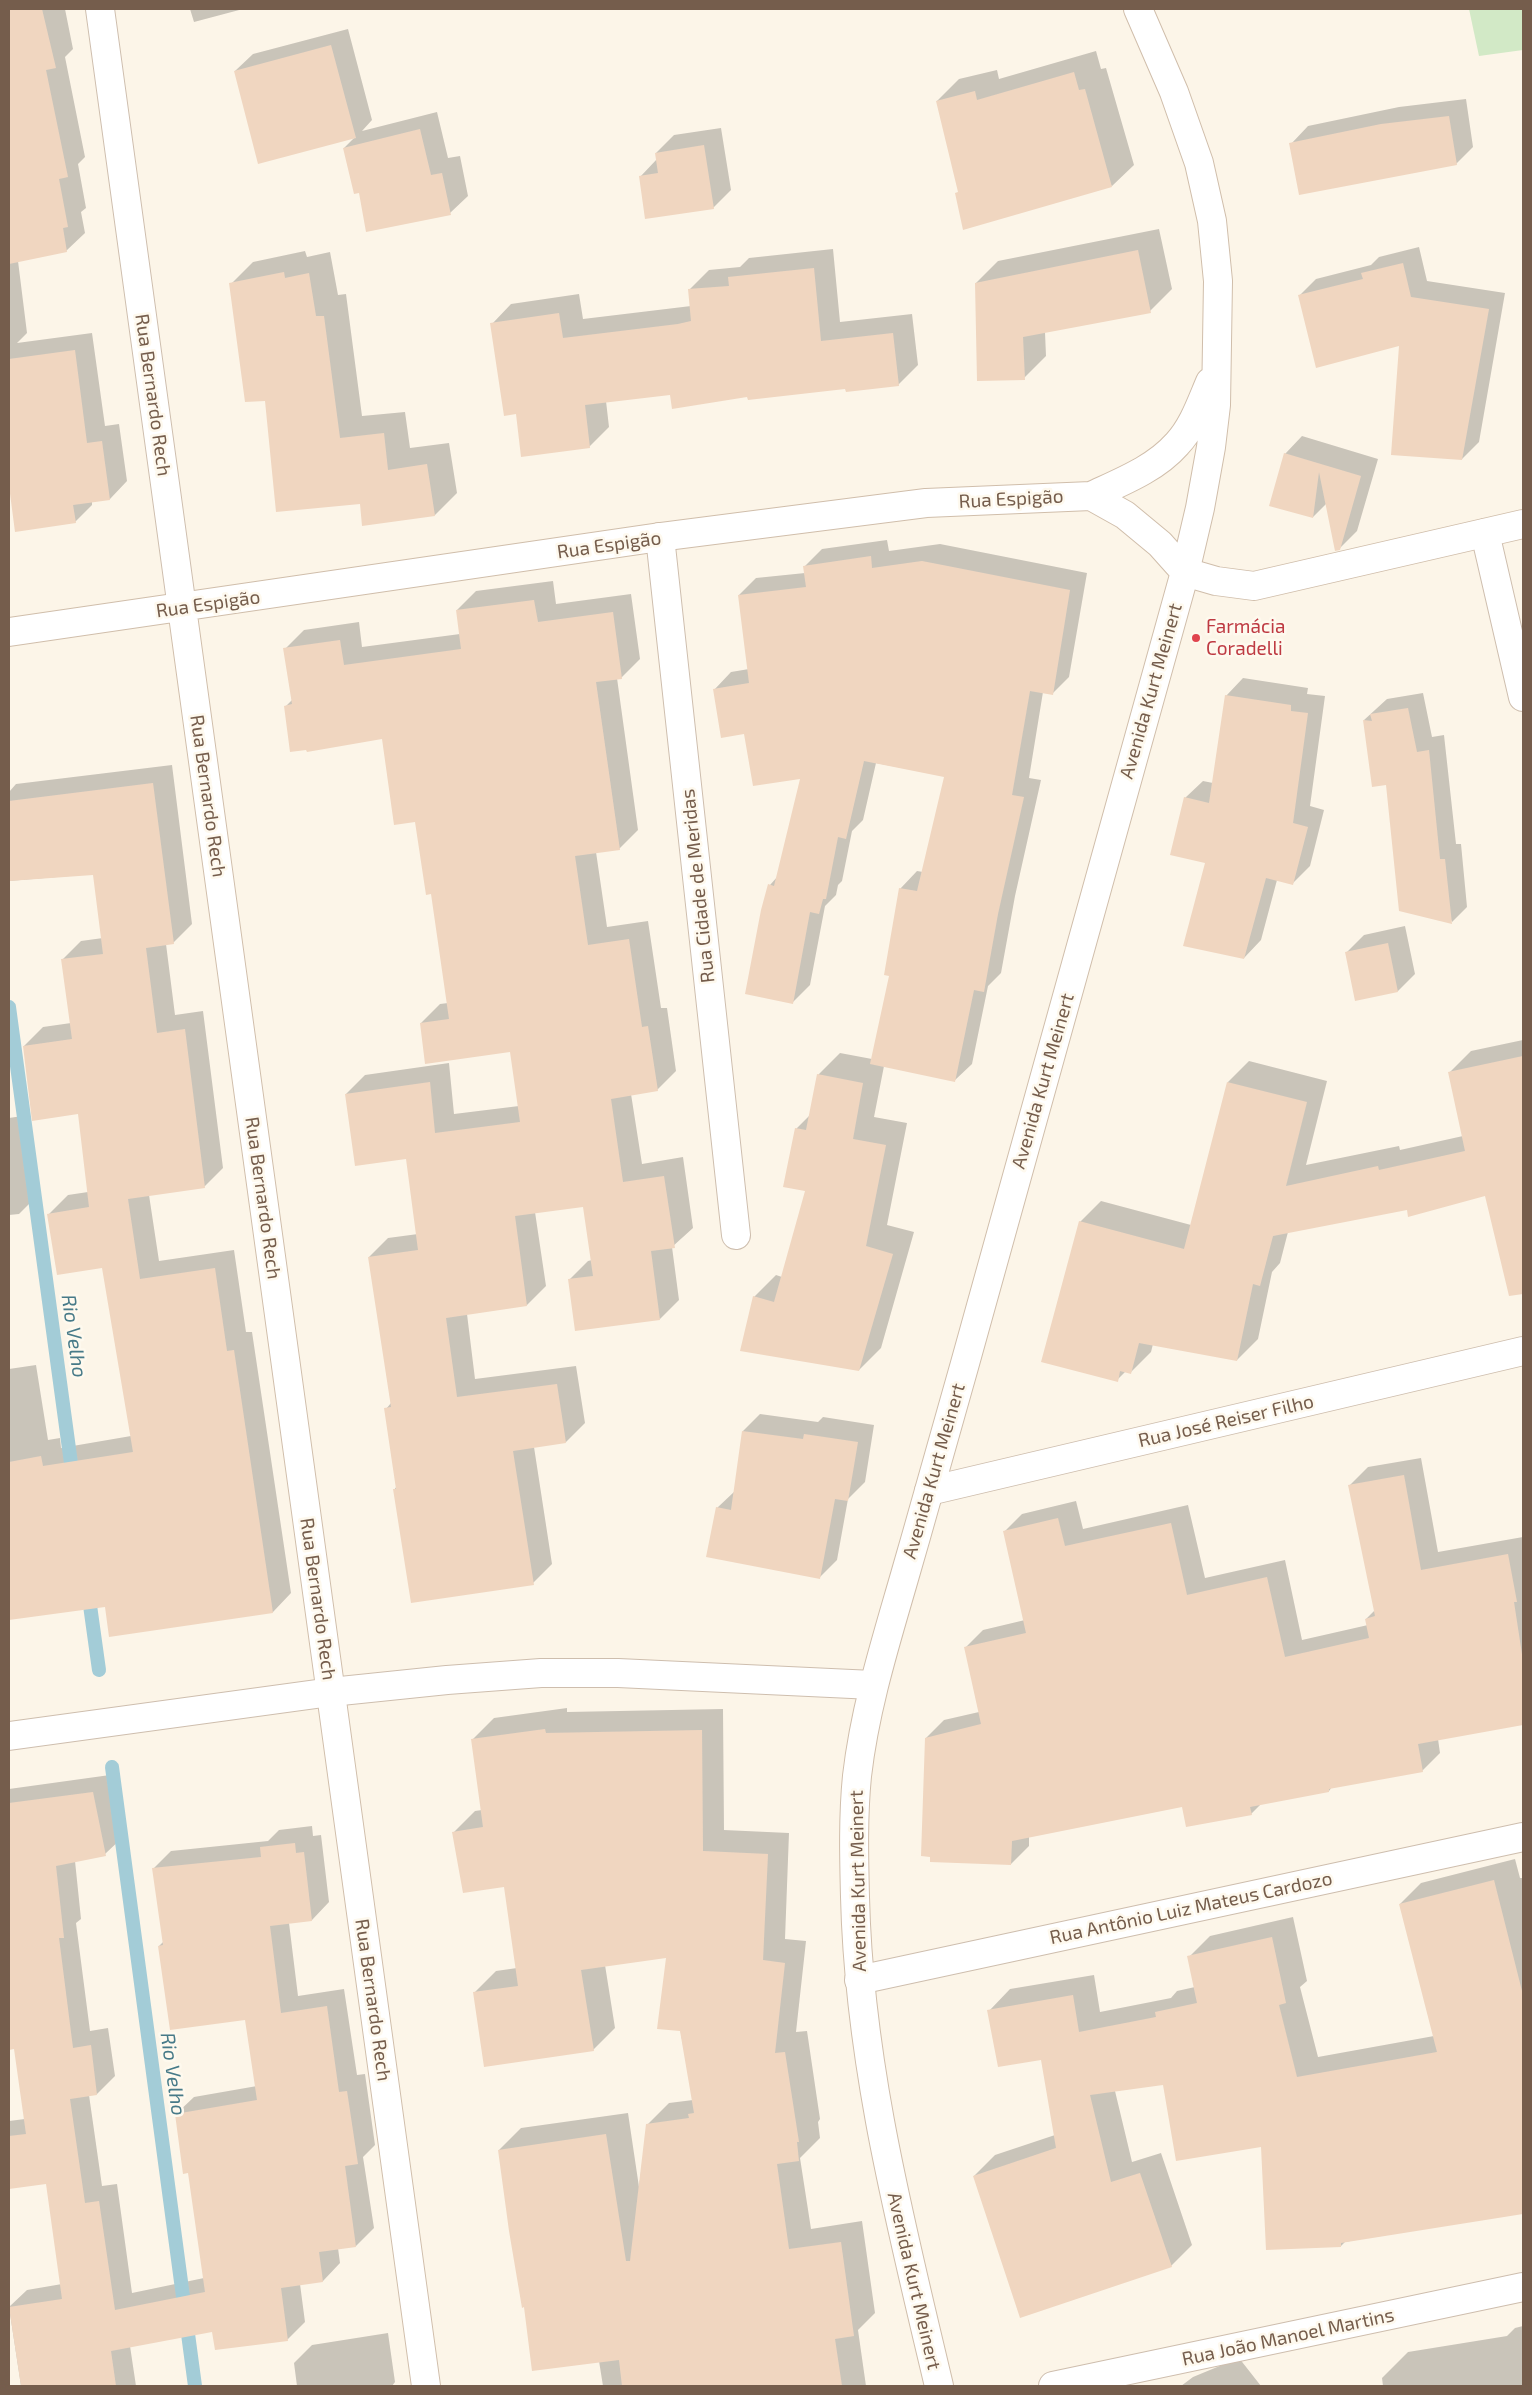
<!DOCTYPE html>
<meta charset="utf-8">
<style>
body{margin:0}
#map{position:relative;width:1532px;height:2395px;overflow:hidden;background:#fcf5e8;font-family:"Exo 2",sans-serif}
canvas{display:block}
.frame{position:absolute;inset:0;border:10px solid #755d4c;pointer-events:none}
</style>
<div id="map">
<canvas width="1532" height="2395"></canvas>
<div class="frame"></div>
</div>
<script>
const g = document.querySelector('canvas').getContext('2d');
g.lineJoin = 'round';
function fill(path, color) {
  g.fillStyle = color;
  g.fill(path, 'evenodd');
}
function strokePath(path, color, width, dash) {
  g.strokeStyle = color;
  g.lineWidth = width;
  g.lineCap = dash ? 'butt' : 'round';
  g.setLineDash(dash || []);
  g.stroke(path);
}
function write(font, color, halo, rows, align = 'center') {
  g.font = font + ' "Exo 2",sans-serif';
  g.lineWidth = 5;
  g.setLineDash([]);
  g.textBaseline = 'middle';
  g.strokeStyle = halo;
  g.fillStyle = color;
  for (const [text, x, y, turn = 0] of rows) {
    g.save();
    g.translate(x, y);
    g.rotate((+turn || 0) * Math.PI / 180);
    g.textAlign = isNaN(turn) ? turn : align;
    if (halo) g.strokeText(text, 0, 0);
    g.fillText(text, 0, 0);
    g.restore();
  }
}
fill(new Path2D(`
 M1469,9h54v41l-44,6z`), '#d2e9c6');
fill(new Path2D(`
 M9,9h56l8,40 -8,8 20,100 -7,7 8,44 -5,4 4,21 -19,18 -48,10 9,72 -10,10 75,-10 13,93 14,-2 8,57 -17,18 -18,2v4l-17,17 -58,9 -8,-53z
 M190,9h53l-49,13z
 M348,29l24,91 -10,11 75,-19 11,46 12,-2 8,40 -18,17 -90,-21 -16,-44 11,-11 -120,-66 18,-17z
 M1096,51l5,18 5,-1 28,97 -22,21 -175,-85 22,-22 38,-9 2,9z
 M1466,99l7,48 -17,17 -165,-20 17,-18 91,-19z
 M721,128l10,62 -18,18 -73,-31 17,-18 -1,-6 18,-18z
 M1159,229l13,60 -22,22 -105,21 1,24 -22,22 -48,-95 22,-22z
 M1419,247l8,34 78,12 -26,149 -17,17 -62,-114 -101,-49 17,-17 55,-14 8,-8z
 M833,249l7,73 72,-8 6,51 -20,20 -150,10 -77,-2 -65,8 3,26 -20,20 -72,-34 -25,-89 19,-20 68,-10 4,25 108,-13 -1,-17 19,-19 31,-3 9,-9z
 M305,251l2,6 23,-5 8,43 8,-1 16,122 43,-4 5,36 39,-5 8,50 -22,22 -74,-12 -95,-104 -35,-115 22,-22z
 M1302,436l76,23 -21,72 -18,18 -12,-46 -14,14 -28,-63z
 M887,540l2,11 51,-7 147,29 -18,104 -17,17 -9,-2 -14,86 12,2 -26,116 -14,77 -13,13 -16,78 -18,17 -70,-15 -10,51 33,6 -20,102 27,7 -33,116 -22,22 -105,-73 22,-22 6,2 25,-87 -11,-61 15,-15 7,-39 22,-22 32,6 18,-84 10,-86 17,-18 6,1 22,-96 -69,-13 -13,57 -11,11 -10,50 -4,4 -2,10 -11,11 -15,79 -17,17 -23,-117 8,-9 24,-99 -57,-44 -31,-43 17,-18 18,-3 -10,-74 17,-17 49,-5v-7l17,-17z
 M553,581l3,23 75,-10 9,65 -19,19h-4l21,152 -19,19 -23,3 11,75 41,-6 13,87h6l9,63 -19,19 -26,4 11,70 41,-7 10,71 -21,19 7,53 -19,19 -91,-39 19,-19 4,-1 -8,-54 -49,6 11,74 -19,19 -60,9 8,65 101,-13 9,57 -19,19 -32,5 18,117 -19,19 -139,-93 3,-4 -11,-77 5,-6 -22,-146 19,-19 30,-4 -11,-76 -61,-64 19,-19 84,-12 5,51 65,-8 -8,-56 -90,-27 19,-19 8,-1 -16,-110 -16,-72 -33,-84 -97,-31 6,-6 -7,-51 19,-19 55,-8 3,25 98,-13 -3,-24 19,-19z
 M1243,678l65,10 -1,6 18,2 -15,110 14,4 -14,56 -17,17 -16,-3 -16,60 -17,18 -37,-96 -22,-64 18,-17 10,2 13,-87z
 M1423,693l9,44 12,-2 12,109h5l6,63 -15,15 -65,-139 -23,-63 23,-21z
 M172,765l20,159 -19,19 -7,1 9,71 28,-4 20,157 -19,19 -55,8 10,66 75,-11 12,82h6l39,261 -18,19 -167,-7 -97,14v-250l27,-4 12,75 12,-2 1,10 70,-12 -27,-169 -55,-53 19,-19 20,-3 -9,-79 -55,-67 19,-19 28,-4 -9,-63 19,-19 22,-3 -9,-64 -85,7v-89l7,-8z
 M1405,926l10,48 -17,17 -42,9 -10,-47 18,-18z
 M1523,1040v246l-14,4 -23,-96 -198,38 -8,31 -8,9 -14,67 -21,21 -84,-16 -2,8 -21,21 -4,-2 -9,9 -37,-158 21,-21 90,24 37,-143 21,-21 78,20 -21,84 93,-19 1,4 63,-14 -13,-64 21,-21z
 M29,1115l9,80 -19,19 -10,1v-97z
 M760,1414l58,8 5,-5 51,8 -9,57 -17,17 -11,61 -18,18 -102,-70 18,-17 8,-60z
 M1421,1458l17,94 85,-15v186l-85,16 2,14 -18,18 -90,16 -3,4 -67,12 -11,11 -68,-9 -154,31v10l-18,18 -85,-126 18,-18 35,-8 -14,-64 18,-18 42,-10 -21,-88 18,-18 54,-13 7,28 105,-24 17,73 80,-18 17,80 66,-15 -2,-6 9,-9 -25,-125 18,-18z
 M567,1708v4l156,-3 1,121 65,3 -4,106 21,2 -10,91 11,-1 13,88 -2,3 2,16 -20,20 11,71 51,-8 13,92 -17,17 8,56h-263l-4,-25 -74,-55 -26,-156 22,-22 107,-15 11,74 8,-62 22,-22 24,-3 -26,-143 -62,8 10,63 -22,22 -119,-57 22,-22 21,-3 -12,-83 -51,-53 21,-21 7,-1 -10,-70 22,-22z
 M110,1775l13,62 -18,17 -30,7 6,58 -5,4 14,108 18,-3 7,48 -18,18 -8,1 13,91 15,-2 15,109 72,-15 -15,-106 -13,-58 18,-17 63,-11 -11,-67 -87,-73 5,-5 -10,-73 17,-17 97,-10 11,-11 33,-4 1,10 8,-1 8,67 -17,18 -23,3 9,73 46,-7 13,86 8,-1 10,71 -12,12 11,71 -18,18 -18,2 2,15 -17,18 -23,3 5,38 -18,18 -74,-9 -83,15 6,40h-115l-12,-79 18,-17 35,-6 -15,-101 -38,5v-67l16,-2 -10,-71 -6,1v-260z
 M1515,1859l5,19h3v331l-178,33 -4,4 -79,-101 -98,-61 -49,7 17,71 29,-9 31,92 -21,21 -197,-90 21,-21 60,-20 -13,-76 -53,-48 21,-22 84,-14 6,37 71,-14 6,-7 18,-4 -6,-30 21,-21 83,-19 14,64 -7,6 18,70 116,-21 -34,-132 21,-21z
 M1523,2326v60h-140l-1,-8 26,-26 99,-16 8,-8z
 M388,2333l7,49 -3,4h-95l-3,-23 18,-18z
 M1239,2358l22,28h-80l12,-9z`), '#0003');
strokePath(new Path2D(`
 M9,1007l64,471
 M88,1591l11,79
 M112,1767l83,619`), '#a3ccd7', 14);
fill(new Path2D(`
 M9,9h33l14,59 -10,2 22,107 -9,2 9,48 -5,1 4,24 -58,12z
 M331,45l25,93 -98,26 -24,-93z
 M1074,72l5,18 6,-1 27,98 -149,43 -8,-37 3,-1 -22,-91 39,-10 2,9z
 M1449,116l8,49 -158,30 -10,-52 92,-19z
 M420,129l11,46 11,-2 9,42 -85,17 -7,-39 -5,1 -11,-46z
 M704,145l10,64 -69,10 -6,-43 19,-3 -3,-20z
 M1138,250l13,63 -128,24 2,43 -48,1 -2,-98z
 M1403,263l8,34 78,12 -27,151 -71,-5 8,-109 -83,22 -18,-73 65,-16 -2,-6z
 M814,268l7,73 72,-8 6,53 -53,6 -1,-3 -97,11 -1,-3 -75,12 -2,-14 -85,10 5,43 -69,9 -5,-43 -12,2 -14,-93 69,-10 4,25 115,-14 13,-3 -3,-32 41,-3 -1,-9z
 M284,272l1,6 24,-5 7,43h8l16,122 44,-5 4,37 39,-6 8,52 -73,10 -2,-22 -84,8 -11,-111 -20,1 -16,-119z
 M75,350l12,93 15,-2 8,59 -37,5 3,18 -61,9 -6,-46v-127z
 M1284,453l77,23 -21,74 -5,1 -16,-79 -6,46 -44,-12z
 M871,556l1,12 50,-7 148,29 -17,105 -23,-4 -18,104 12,2 -26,117 -14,78 -10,-2 -19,92 -85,-18 19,-88 -5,-1 15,-87 18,3 27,-114 -80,-16 -18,78 -8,-2 -12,62h-3l-4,15 -9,-2 -17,92 -48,-10 16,-84 7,-26 6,2 26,-107 -47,7 -9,-52 -23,4 -8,-49 36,-6 -11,-88 68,-8 -3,-21z
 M534,600l4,22 75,-10 9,67 -26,3 24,168 -45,6 13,89 41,-6 13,88 6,-1 10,65 -47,8 12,83 41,-6 11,72 -24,3 9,69 -85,11 -7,-52 25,-3 -10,-69 -68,9 12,90 -81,12 11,79 100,-13 9,59 -53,8 21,134 -123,18 -18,-114h3l-12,-81 7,-1 -23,-150 50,-7 -12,-91 -51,7 -10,-72 85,-12 5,51 85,-11 -10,-70 -85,12 -5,-41 29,-4 -18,-125 -5,1 -11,-73 -21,3 -12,-86 -75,13 -1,-2 -16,2 -6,-46 8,-2 -9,-56 57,-8 4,25 117,-16 -5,-39z
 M1225,695l66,10v6l17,2 -15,110 15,4 -15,58 -27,-7 -22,81 -61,-13 22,-83 -35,-8 14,-58 25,6z
 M1408,708l9,44 12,-2 11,109h5l7,65 -53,-13 -13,-126 -14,2 -9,-67 9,1 -2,-7z
 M153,783l21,161 -28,4 11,85 28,-4 20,159 -77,11 12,80 75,-11 12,83 7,-1 39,263 -164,24 -4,-30 -96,13v-158l32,-6 2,10 90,-14 -31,-184 -45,7 -10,-61 42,-7 -11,-93 -46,7 -9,-75 49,-7 -11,-80 42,-5 -10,-79 -84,6v-80z
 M1388,943l10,49 -43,9 -10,-49z
 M1523,1056v238l-14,2 -24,-100 -77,21 -1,-7 -134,26 -13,50 -7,-2 -16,77 -98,-18 -8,31 -11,-3 -2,11 -77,-20 38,-141 105,28 43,-167 80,20 -21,84 92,-20 1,4 86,-19 -17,-79z
 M817,1074l46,9 -10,56 33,6 -20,101 27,8 -34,117 -119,-20 13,-55 21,6 31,-111 -22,-4 12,-59 11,2z
 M742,1431l61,8 1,-5 54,8 -10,59 -13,-2 -15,80 -114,-22 10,-50 15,3z
 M1404,1475l17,95 87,-16 9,48h-3l9,59v64l-105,19 5,28 -94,17v3l-79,15 2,8 -66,12 -4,-20 -170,34 -1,24 -81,-3v-5l-9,-1 4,-118 56,-14 -17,-77 62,-14 -23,-102 55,-13 7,28 106,-23 16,72 80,-18 18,80 84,-19 -4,-19 10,-3 -27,-131z
 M545,1729l1,4 156,-3 1,121 65,3 -5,106 22,3 -10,90 10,-1 14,90h-2l2,19 -22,3 12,85 52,-7 13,94 -19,3 7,47h-220l-3,-26 -87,11 -8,-64 -2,1 -13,-77 -11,-81 108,-16 20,127h4l16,-137 43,-6 -1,-4 6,-1 -14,-82 -23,-2 9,-71 -85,12 13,81 -110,16 -11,-75 45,-6 -14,-99 -41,6 -11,-61 31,-5 -12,-88z
 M93,1792l13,64 -50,10 8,72h-5l14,110 18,-3 6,50 -27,4 15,104 14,-2 16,109 90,-18 -17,-119 -5,1 -8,-60 82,-14 -12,-80 -75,10 -12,-84 5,-1 -11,-77 109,-11 -1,-10 35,-4 1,10 8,-1 8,69 -42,5 11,87 46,-7 12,86 8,-1 11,73 -13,2 11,81 -37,5 4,30 -42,6 7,53 -73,9 -3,-18 -101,19 5,35h-95l-12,-79 53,-8 -16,-115 -37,5v-53l17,-2 -12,-85 -5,1v-247z
 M1494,1880l29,115v219l-182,29v4l-75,3 -5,-103 -85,14 -13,-76 -73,10 21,87 29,-9 32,94 -152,51 -47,-142 83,-28 -15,-88 -43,7 -11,-57 86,-15 6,37 77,-15 -1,-5 42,-9 -10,-47 85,-19 14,66 -7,2 18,72 140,-25 -38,-148z`), '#f0d6c0');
const street = new Path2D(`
 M100,9l82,599
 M1485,533l38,164
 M660,537l76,698
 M929,1491l594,-140
 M9,1736l322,-44 116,-12 94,-7h77l255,12
 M859,1980l664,-143
 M1053,2386l470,-99`);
const secondary = new Path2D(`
 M1091,496c30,-14 64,-27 86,-52 16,-17 24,-41 33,-62
 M1185,572l31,9 38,5 269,-62
 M182,608l244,1778
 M9,632l651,-95 266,-34 165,-7 34,19 35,29 25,28
 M939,2386c-38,-161 -80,-322 -84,-489 -1,-40 -2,-81 2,-121 8,-69 29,-135 48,-201 20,-69 39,-138 59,-208 73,-265 147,-530 221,-795l15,-64 11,-61 5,-42 2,-124 -6,-60 -13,-58 -25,-71 -36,-83`);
strokePath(street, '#cebeae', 30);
strokePath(secondary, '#d0beab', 30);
strokePath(street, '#fff', 28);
strokePath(secondary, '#fff', 28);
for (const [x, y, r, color] of [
 [1196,638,5,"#e0444e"]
]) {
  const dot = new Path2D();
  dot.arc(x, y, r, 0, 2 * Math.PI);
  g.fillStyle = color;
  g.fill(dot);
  strokePath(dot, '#fef9ee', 2);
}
write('19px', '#755d4c', '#fef9ee', [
 ["Rua Bernardo Rech",153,395,82],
 ["Rua Espigão",1011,499,-3],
 ["Rua Espigão",609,545,-8],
 ["Rua Espigão",208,604,-8],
 ["Avenida Kurt Meinert",1151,691,-74],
 ["Rua Bernardo Rech",208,796,82],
 ["Rua Cidade de Meridas",698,886,-96],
 ["Avenida Kurt Meinert",1043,1081,-74],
 ["Rua Bernardo Rech",263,1198,82],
 ["Rua José Reiser Filho",1226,1421,-13],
 ["Avenida Kurt Meinert",934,1471,-74],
 ["Rua Bernardo Rech",318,1599,82],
 ["Avenida Kurt Meinert",858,1881,-91],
 ["Rua Antônio Luiz Mateus Cardozo",1191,1908,-12],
 ["Rua Bernardo Rech",373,2000,82],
 ["Avenida Kurt Meinert",914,2281,77],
 ["Rua João Manoel Martins",1288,2337,-12]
]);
write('19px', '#be3a42', '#fef9ee', [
 ["Farmácia",1206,627],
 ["Coradelli",1206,649]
], 'left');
write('italic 20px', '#477a88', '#fef9ee', [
 ["Rio Velho",74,1336,82],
 ["Rio Velho",173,2074,82]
]);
</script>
